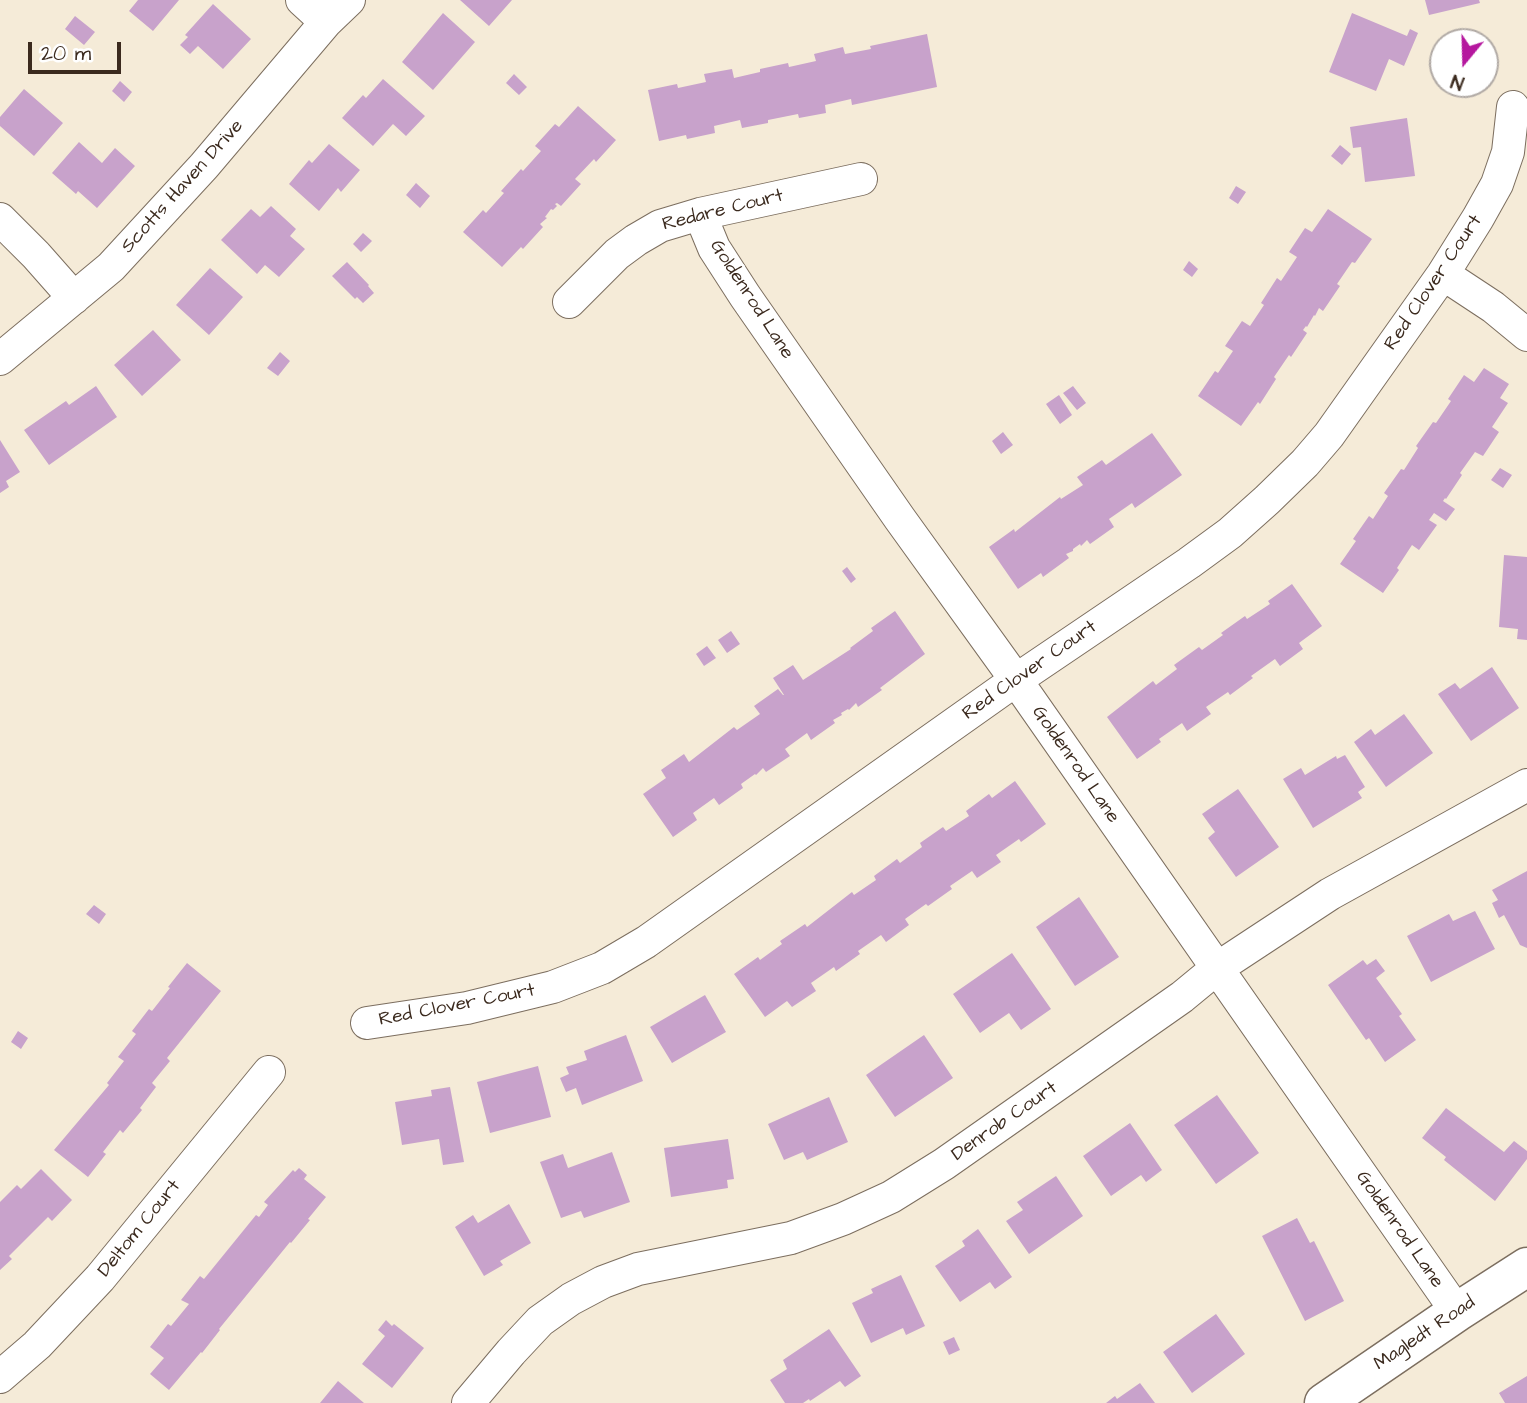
<!DOCTYPE html>
<style>
body{margin:0}
#map{position:relative;width:1527px;height:1403px;overflow:hidden;background:#f5ebd8;font-family:"Architects Daughter",sans-serif}
canvas{display:block}
.north{position:absolute;left:1429px;top:28px;width:70px;height:70px;box-sizing:border-box;background:#fff;border:2px solid #b1aaa5;border-radius:50%;rotate:199deg;font-size:19px;font-weight:700;line-height:28px;text-align:center;color:#3b2a1e}
.north::after{content:'';display:block;margin:auto;width:24px;height:32px;background:#b5179e;clip-path:polygon(50% 0,100% 100%,50% 72%,0 100%)}
.scale{position:absolute;left:28px;top:42px;width:93px;height:32px;box-sizing:border-box;border:4px solid #3b2a1e;border-top:0;padding-left:9px;font-size:21px;line-height:24px;white-space:nowrap;color:#3b2a1e;-webkit-text-stroke:5px #fff;paint-order:stroke}
</style>
<div id="map">
<canvas width="1527" height="1403"></canvas>
<div class="north">N</div>
<div class="scale">20 m</div>
</div>
<script>
const g = document.querySelector('canvas').getContext('2d');
g.lineJoin = 'round';
function fill(path, color) {
  g.fillStyle = color;
  g.fill(path, 'evenodd');
}
function strokePath(path, color, width, dash) {
  g.strokeStyle = color;
  g.lineWidth = width;
  g.lineCap = dash ? 'butt' : 'round';
  g.setLineDash(dash || []);
  g.stroke(path);
}
function write(font, color, halo, rows, align = 'center') {
  g.font = font + ' "Architects Daughter",sans-serif';
  g.lineWidth = 5;
  g.setLineDash([]);
  g.textBaseline = 'middle';
  g.strokeStyle = halo;
  g.fillStyle = color;
  for (const [text, x, y, turn = 0] of rows) {
    g.save();
    g.translate(x, y);
    g.rotate((+turn || 0) * Math.PI / 180);
    g.textAlign = isNaN(turn) ? turn : align;
    if (halo) g.strokeText(text, 0, 0);
    g.fillText(text, 0, 0);
    g.restore();
  }
}
fill(new Path2D(`
 M138,0h41l-26,31 -24,-20z
 M460,0h52l-23,26z
 M1425,0h54l1,3 -51,12z
 M213,4l38,35 -28,30 -25,-23 -8,8 -10,-9 8,-8 -3,-2z
 M443,13l32,29 -42,48 -31,-28z
 M1352,13l55,23 3,-7 8,4 -14,33 -15,-7 -13,32 -47,-19z
 M75,16l20,16 -11,13 -19,-16z
 M927,34l10,53 -85,18 -1,-6 -26,6 1,8 -27,5 -1,-4 -30,6v3l-26,5 -2,-8 -26,6 1,7 -28,6 -1,-4 -27,6 -11,-51 29,-6 1,4 28,-6 -2,-8 28,-5 2,9 26,-6v-3l28,-6 1,4 27,-6 -2,-7 29,-7 2,7 26,-5 -1,-3z
 M514,74l13,13 -8,8 -13,-12z
 M383,79l42,37 -19,20 -13,-12 -20,22 -31,-28 21,-23 3,3z
 M120,81l12,11 -8,10 -12,-11z
 M24,89l39,34 -29,33 -34,-30v-9z
 M578,106l38,34 -20,22 -2,-3 -19,20 6,5 -20,22 -4,-3 -2,1 2,2 -4,4 -2,-1 -6,8 2,1 -7,6 3,3 -20,22 -2,-2 -19,20 -39,-35 20,-22 3,3 18,-20 -3,-2 20,-22 2,2 18,-20 -6,-5 20,-22 4,3z
 M1407,118l8,58 -50,6 -4,-35 -8,1 -3,-21z
 M79,142l23,21 13,-15 20,18 -38,42 -19,-17 -2,3 -24,-21z
 M329,144l31,26 -19,22 -3,-4 -19,23 -30,-27 20,-24 3,3z
 M1340,145l11,9 -9,11 -11,-9z
 M416,183l14,13 -10,12 -14,-13z
 M1236,186l10,6 -8,12 -9,-6z
 M271,206l25,23 -6,7 15,13 -26,28 -14,-12 -8,9 -36,-34 30,-31 9,8z
 M1328,209l44,30 -17,24 -3,-1 -15,22 3,2 -17,25 -4,-3 -4,8 -1,-1 -7,12 -1,-1 -3,4 4,3 -16,24 -2,-2 -15,22 2,2 -16,25 -2,-2 -17,24 -43,-30 17,-25 3,2 15,-22 -8,-5 17,-25 8,5 14,-21 -3,-2 16,-25 4,3 16,-24 -8,-5 16,-24 7,4z
 M363,233l9,8 -11,11 -8,-8z
 M1189,261l9,8 -6,8 -9,-7z
 M347,262l22,23 -1,1 6,7 -11,10 -6,-6 -2,2 -23,-23z
 M210,268l33,29 -34,38 -33,-30z
 M153,330l28,30 -39,36 -28,-31z
 M280,352l10,9 -12,15 -11,-8z
 M1484,368l25,16 -9,14 8,5 -16,24 7,5 -16,24 -8,-4 -15,21 2,2 -16,24 -1,-1 -2,3 12,8 -9,12 -12,-8 -5,7 8,5 -18,25 -7,-5 -15,23 2,2 -16,23 -43,-29 16,-23 -3,-2 16,-23 4,3 15,-23 -4,-3 17,-24 3,1 14,-22 -2,-2 17,-24 3,1 15,-22 -3,-2 16,-24 10,7z
 M96,386l21,31 -68,48 -25,-35 42,-29 3,4z
 M1073,386l13,17 -9,7 -14,-17z
 M1059,395l13,20 -12,9 -14,-20z
 M1003,432l10,13 -12,9 -9,-13z
 M1152,433l30,42 -47,33 -3,-5 -23,16 5,8 -24,17 -3,-4 -6,6 -1,-2 -7,5v2l-7,3 3,4 -26,19 -2,-4 -23,16 -29,-42 25,-18 1,3 45,-35 1,2 22,-14 -6,-8 25,-17 4,5z
 M0,440l20,32 -14,9 3,6 -9,6z
 M1500,468l12,7 -9,13 -12,-8z
 M1504,555l23,2v83l-10,-1 1,-10 -19,-2z
 M847,567l9,12 -5,4 -9,-12z
 M1292,584l30,42 -23,17 4,6 -23,17 -5,-7 -24,17 2,2 -23,17 -2,-3 -22,15 5,7 -24,17 -5,-8 -23,16 2,3 -24,17 -30,-42 46,-36 3,4 21,-16 -3,-4 25,-18 3,3 21,-15 -2,-2 24,-17 2,3 23,-15 -2,-3z
 M895,611l30,43 -45,34 2,2 -24,17 -2,-4 -7,7 -1,-1 -7,4 1,2 -9,5 2,3 -24,17 -4,-7 -22,16 5,7 -24,16 -3,-4 -7,7 -1,-1 -14,10 2,4 -24,17 -5,-7 -21,15 4,7 -24,17 -30,-43 23,-16 -5,-8 23,-16 5,8 45,-35 3,3 23,-16 -6,-8 24,-17 5,6h1l-11,-17 20,-13 10,15 48,-31 -1,-1 23,-17 -2,-3z
 M731,631l9,13 -13,9 -9,-13z
 M707,646l9,12 -12,8 -8,-12z
 M1492,667l27,41 -48,33 -33,-47 17,-11 5,6z
 M1404,714l29,39 -47,34 -32,-45 17,-13 4,6z
 M1345,755l20,32 -7,5 4,6 -49,30 -30,-49 18,-11 4,7 31,-19 1,3z
 M1015,781l31,43 -25,18 -2,-3 -23,16 5,7 -24,16 -5,-7 -22,15 2,3 -24,17 -2,-2 -21,15 4,6 -23,17 -5,-7 -23,16 2,3 -24,17 -2,-4 -23,16 5,8 -24,16 -5,-6 -22,16 -31,-43 24,-17 2,3 22,-16 -2,-3 25,-17 2,3 45,-35 2,3 22,-15 -2,-4 23,-17 3,4 22,-16 -2,-4 23,-16 3,4 23,-15 -3,-5 23,-17 3,4z
 M1238,789l41,58 -43,30 -28,-39 7,-6 -13,-18z
 M1527,871v77l-7,-3 -16,-30 -5,3 -7,-15 6,-3 -6,-10z
 M1079,897l40,60 -44,29 -39,-59z
 M94,905l12,9 -7,10 -13,-10z
 M1475,911l20,38 -64,33 -24,-46 42,-22 4,7z
 M1012,953l39,56 -30,21 -12,-17 -29,20 -27,-39z
 M1376,959l9,12 -9,7 26,36 -3,2 17,24 -31,22 -16,-24 -3,2 -38,-55 35,-25 4,5z
 M187,963l34,28 -54,67 3,3 -18,22 4,4 -16,21 2,2 -19,23 -3,-3 -17,22 3,2 -18,23 -34,-27 55,-65 -2,-2 17,-22 -6,-4 18,-23 -4,-3 17,-22 3,2 18,-23 -2,-1z
 M705,995l21,37 -54,31 -22,-36z
 M18,1031l10,7 -7,11 -10,-7z
 M626,1035l17,46 -61,24 -6,-17 -10,4 -6,-14 9,-4 -3,-7 21,-7 -3,-9z
 M924,1035l29,43 -58,39 -29,-42z
 M538,1066l13,51 -61,16 -13,-51z
 M450,1087l14,75 -21,3 -4,-26 -37,6 -7,-43 37,-6 -1,-6z
 M1217,1095l42,58 -43,31 -42,-59z
 M829,1097l19,45 -41,18 -4,-8 -19,8 -16,-36z
 M1446,1108l58,44 10,-11 13,10v8l-32,42 -51,-41 2,-3 -24,-19z
 M1130,1123l32,47 -16,12 -5,-7 -30,21 -28,-40z
 M728,1139l6,40 -7,1 1,8 -57,9 -7,-49z
 M612,1152l18,50 -46,16 -3,-7 -20,7 -21,-56 23,-8 5,14z
 M299,1168l8,7 -3,4 22,18 -18,22 2,1 -19,23 -1,-1 -71,87 1,1 -18,23 -1,-1 -32,38 -19,-16 14,-16 -14,-11 18,-23 3,2 18,-22 -8,-4 19,-24 4,3 52,-64 3,2 9,-12 -4,-3 29,-32 2,2z
 M41,1169l31,31 -20,21 -4,-4 -39,39 3,3 -12,11v-68l17,-17 4,4z
 M1056,1176l27,40 -54,38 -23,-33 17,-11 -6,-8z
 M509,1204l22,39 -31,18 3,4 -19,11 -29,-49 18,-12 5,8z
 M1297,1218l13,25 4,-2 30,60 -39,20 -43,-85z
 M978,1229l34,48 -17,12 -5,-7 -30,20 -25,-36 30,-20 -3,-5z
 M901,1275l24,51 -19,9 -3,-7 -32,15 -19,-40 21,-10 -2,-4z
 M1216,1314l29,40 -53,39 -29,-41z
 M386,1320l6,6 2,-2 30,24 -32,40 -30,-24 23,-28 -7,-6z
 M829,1329l32,47 -16,11 -5,-6 -30,20 -1,-2 -6,4h-18l-15,-23 17,-11 -4,-9z
 M954,1337l6,13 -11,5 -6,-13z
 M1527,1376v27h-22l-6,-10z
 M338,1381l26,22h-44z
 M1140,1383l15,20h-49l9,-7 2,3z`), '#c8a2cb');
const minor = new Path2D(`
 M302,0l24,22
 M700,214l14,34 31,48 155,223 116,161 441,632
 M0,219l36,36 38,43
 M1443,274l50,33 34,28
 M569,302l48,-48 19,-14 24,-14 40,-12 161,-35
 M0,359l111,-92 93,-101 122,-144 23,-22
 M367,1023l100,-15 86,-21 49,-19 44,-26 370,-262 173,-117 41,-30 37,-33 38,-37 24,-28 114,-161 35,-56 19,-34 11,-32 5,-45
 M0,1377l37,-32 63,-67 169,-206
 M468,1403l43,-51 29,-31 31,-22 32,-17 35,-13 153,-31 52,-19 48,-22 53,-33 238,-167 34,-28 114,-75 197,-109`);
const tertiary = new Path2D(`
 M1324,1403l133,-91 70,-45`);
strokePath(minor, '#7c6e5f', 34);
strokePath(tertiary, '#7c6e5f', 41);
strokePath(minor, '#fff', 32);
strokePath(tertiary, '#fff', 38);
write('19px', '#3b2a1e', '#fff', [
 ["Scotts Haven Drive",183,187,-48],
 ["Redare Court",723,211,-14],
 ["Red Clover Court",1434,283,-56],
 ["Goldenrod Lane",751,300,57],
 ["Red Clover Court",1030,671,-35],
 ["Goldenrod Lane",1075,765,55],
 ["Red Clover Court",457,1006,-11],
 ["Denrob Court",1005,1122,-35],
 ["Deltom Court",140,1229,-51],
 ["Goldenrod Lane",1399,1230,55],
 ["Magledt Road",1425,1334,-34]
]);
</script>
